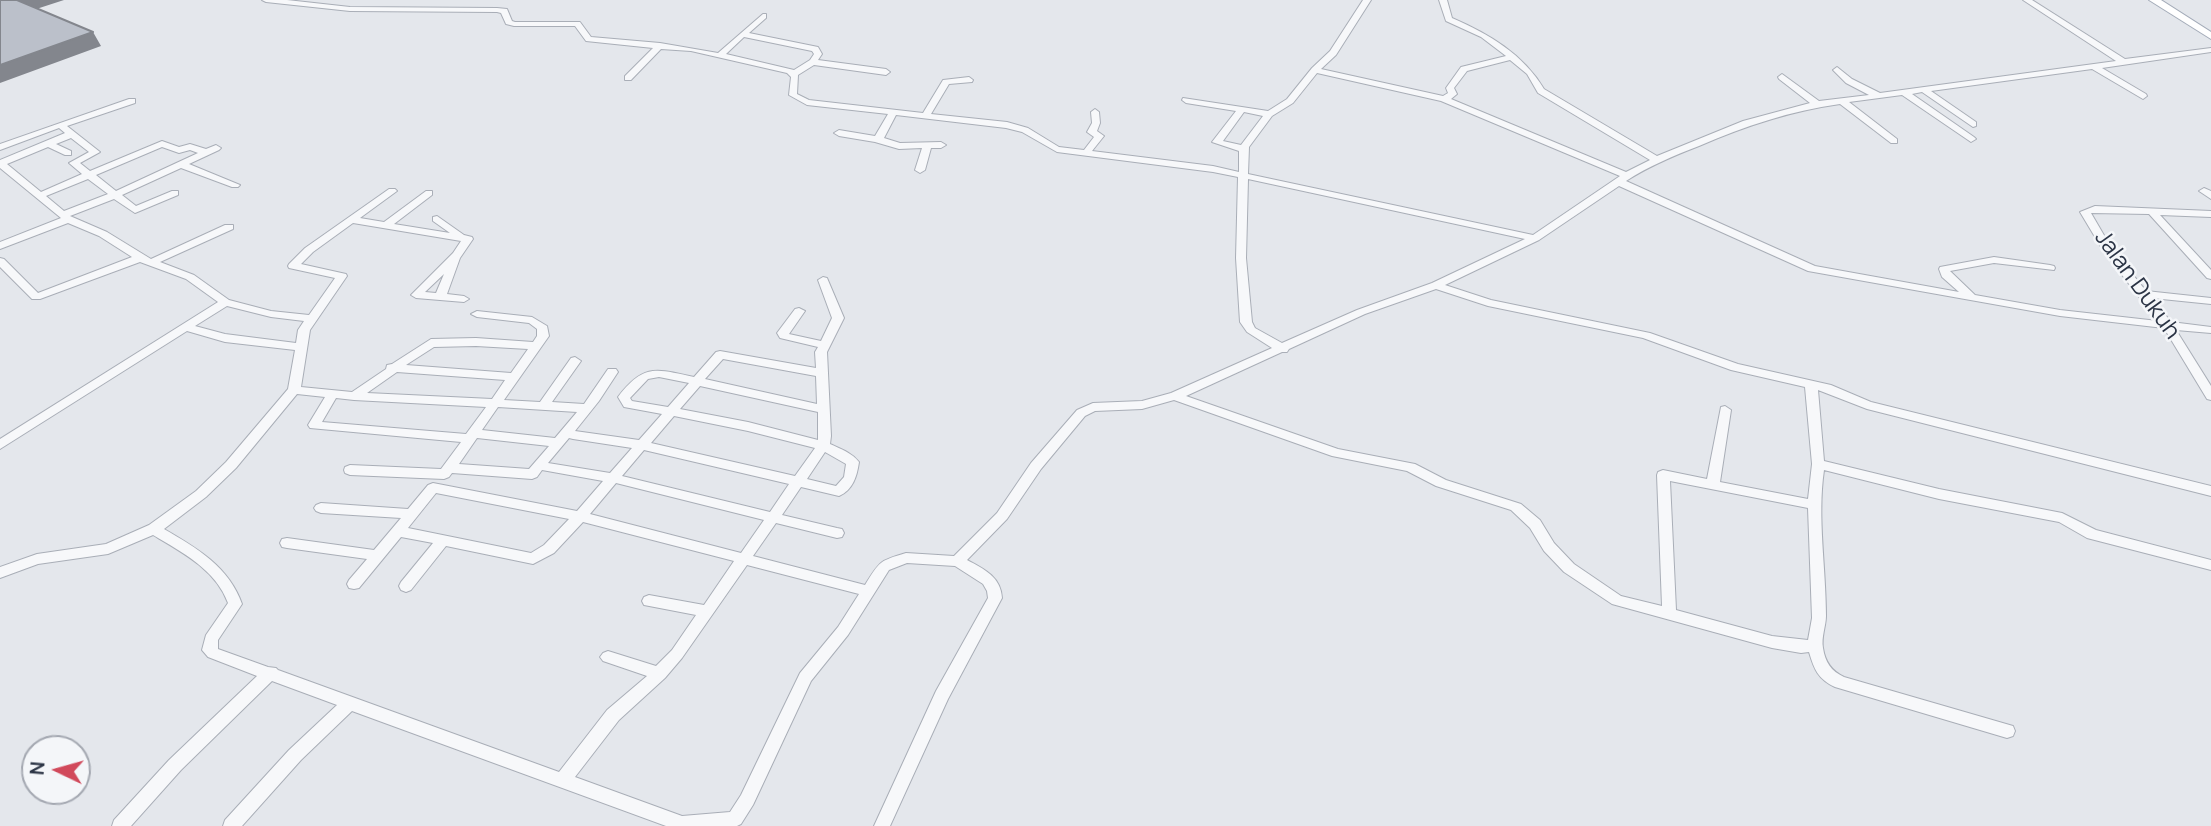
<!DOCTYPE html>
<style>
body{margin:0}
#map{position:relative;width:2211px;height:826px;overflow:hidden;background:#e4e7ec;font-family:Manrope,sans-serif}
canvas{display:block}
.north{position:absolute;left:21px;top:735px;width:70px;height:70px;box-sizing:border-box;background:#f4f6f9;border:2px solid #a4a8b1;border-radius:50%;rotate:275deg;font-size:19px;font-weight:700;line-height:28px;text-align:center;color:#2b3445}
.north::after{content:'';display:block;margin:auto;width:24px;height:32px;background:#d1495b;clip-path:polygon(50% 0,100% 100%,50% 72%,0 100%)}
</style>
<div id="map">
<canvas width="2211" height="826"></canvas>
<div class="north">N</div>
</div>
<script>
const g = document.querySelector('canvas').getContext('2d');
g.lineJoin = 'round';
function strokePath(path, color, width, dash) {
  g.strokeStyle = color;
  g.lineWidth = width;
  g.lineCap = dash ? 'butt' : 'round';
  g.setLineDash(dash || []);
  g.stroke(path);
}
function fill(path, color) {
  g.fillStyle = color;
  g.fill(path, 'evenodd');
}
function write(font, color, halo, rows, align = 'center') {
  g.font = font + ' Manrope,sans-serif';
  g.lineWidth = 5;
  g.setLineDash([]);
  g.textBaseline = 'middle';
  g.strokeStyle = halo;
  g.fillStyle = color;
  for (const [text, x, y, turn = 0] of rows) {
    g.save();
    g.translate(x, y);
    g.rotate((+turn || 0) * Math.PI / 180);
    g.textAlign = isNaN(turn) ? turn : align;
    if (halo) g.strokeText(text, 0, 0);
    g.fillText(text, 0, 0);
    g.restore();
  }
}
const minor = new Path2D(`
 M262,0h25l63,7 147,1 10,1 5,12 3,1h65l11,15 69,6 58,10 45,-39h3v4l-17,15 69,14 4,7 -4,6 68,9 4,3 -4,3 -72,-10 -16,10 -1,19 12,6 114,13 20,-33 26,-3 4,3 -1,2 -23,2 -18,30 76,8 21,6 31,19 25,3 10,-13 -7,-5 5,-9 -1,-11 4,-3 4,3 1,11 -3,8 7,5 -12,15 121,15 26,6v-21l-27,-9 24,-31 -50,-8 -4,-3 1,-2 85,13 19,-12 25,-31 18,-17 33,-51h8l-35,55 -15,14 122,27 5,-3 -2,-5 15,-21 45,-11 -25,-19 -35,-16 -7,-21h8l5,18c37,16 71,36 92,71l113,67 86,-35 67,-18 -31,-24 -1,-2 4,-3 37,27 50,-6 -23,-12 -13,-13 4,-3 15,12 28,14 236,-32 -93,-61h9l93,59 86,-11v4l-109,16 44,26 1,2 -4,3 -51,-30 -161,22 45,31v4l-3,1 -51,-35 -10,2 62,43 2,2 -5,3 -69,-47 -53,7 48,37v4h-6l-51,-39c-50,7 -95,22 -141,42 -26,10 -50,20 -73,35l189,85 144,26 -17,-15 -3,-8 1,-2 54,-10 56,8 4,1 1,2 -1,2 -60,-7 -44,8 25,24 85,15 98,11 -54,-69 -24,-40 15,-6 116,5v6l-51,-2 51,55v9l-4,-1 -58,-64 -58,-1 21,36 34,42 65,7v6l-59,-6 19,24 40,5v6l-35,-3 35,56v14l-4,-1 -43,-71 -104,-12 -252,-45 -189,-85 -80,54 -94,45 46,15 159,33 88,31 93,21 40,17 340,84v10l-344,-87 -49,-19 6,71 115,28 123,24 34,17 115,30v10l-124,-32 -28,-16 -120,-23 -115,-29c-7,48 2,97 2,146 0,10 -5,21 -3,32 2,14 8,23 21,29l169,49 2,5 -2,5 -6,2 -172,-51c-17,-8 -21,-18 -26,-35l-8,1 -29,-5 -160,-44 -48,-32 -20,-21 -14,-23 -19,-18 -75,-24 -29,-15 -75,-15 -158,-56 -32,9 -47,2 -10,5 -44,53 -34,50 -40,41c17,9 34,17 35,38l-54,101 -58,127h-16l62,-135 52,-93 -1,-7 -4,-7 -28,-18 -48,-3 -18,7 -41,65 -37,46 -58,124 -12,19 -4,2h-71l-314,-115 -51,49 -59,66h-19l2,-6 64,-70 48,-45 -65,-24 -91,89 -50,56h-19l2,-6 55,-60 88,-84 -49,-19 -6,-7 4,-15 22,-32c-12,-33 -46,-51 -75,-68l-45,19 -70,10 -38,14v-11l37,-13 69,-10 43,-19 47,-34 30,-29 62,-73 7,-39 -70,-8 -38,-11 -187,118v-10l218,-137 -32,-23 -46,-17 -100,37h-8l-32,-32v-9l4,1 34,34 94,-36 -33,-21 -31,-13 -68,26v-7l61,-24 -61,-50v-8l65,-27 -6,-5 -59,22v-6l129,-45h6v4l-68,23 33,26 -20,11 10,8 72,-30 17,6 11,-3 16,5 10,-4 5,3 -2,2 -30,14 51,21 -2,2h-6l-51,-19 -59,27 14,11 36,-15h6v4l-43,18 -21,-14 -44,17 37,16 44,27 74,-34h8v4l-73,33 34,13 35,25 42,11 38,4 26,-37 -46,-10 -1,-2 1,-2 16,-16 84,-59h6l2,2 -37,27 24,4 42,-31h6v4l-38,29 56,9 -17,-12v-4l4,-1 27,19 8,2 1,2 -13,19 -13,36 17,2 5,3 -5,3 -48,-4 -5,-3 42,-42 8,-12 -108,-18 -40,29 -12,12 45,10 1,2 -37,54 -9,57 51,5 34,-23 1,-4 5,-1 39,-25 45,-1 57,4 4,-6v-7l-8,-6 -52,-6 -6,-3 6,-3 55,6 15,9 2,10 -45,64 36,2 31,-44 4,-1 6,4 -29,41 32,2 24,-35h8l2,3 -19,29 -24,30 64,9 23,-26 -38,-7 -6,-10c26,-34 38,-28 76,-20l22,-25 4,-1 96,17 -1,-16 3,-5 -38,-9 -3,-5 18,-24 4,-1 6,3 -16,23 32,7 11,-23 -14,-38 5,-3 4,1 17,40 -17,34 4,84 -1,8c11,5 22,9 29,18 -2,14 -6,28 -20,34l-38,-9 -19,28 55,13 5,1 2,4 -2,4 -5,1 -61,-15 -23,33 112,29c15,-24 14,-24 41,-32l48,3 43,-43 34,-50 46,-53 16,-7 49,-2 29,-8 101,-45 -25,-16 -7,-10 -4,-64 2,-81 -25,-5 -156,-20 -35,-20 -16,-4 -110,-13 -12,23 16,5 41,-1 5,3 -5,3h-10l-6,22 -5,3 -5,-3 7,-22 -23,1 -24,-7 -36,-6 -5,-3 5,-3 36,6 13,-22 -81,-9 -18,-10 2,-18 -4,-4 -96,-22 -30,-2 -30,31h-6v-4l28,-28 -67,-7 -11,-15h-61l-8,-2 -5,-11 -4,-1 -147,-1 -84,-9zM744,37l68,14 2,3 -4,6 -16,10 -68,-16zM1510,60l17,14 11,19 112,67 -24,12 -175,-73 6,-5 -3,-6 13,-17zM1317,73l124,28 179,75 -87,59 -285,-61 1,-27 23,-31 21,-13zM1244,112l19,4 -22,29 -18,-4zM71,138l18,14 -20,11 13,11 -41,18 -34,-28 41,-17 17,8h6v-4l-15,-7zM162,147l17,6 11,-3 8,3 -82,38 -20,-16zM88,179l20,15 -44,17 -18,-15zM1248,179l277,60 -93,44 -75,27 -75,33 -27,-15 -3,-6 -6,-64zM444,274l-8,19 -11,-1zM1436,289l52,17 155,32 88,32 74,17 7,77 -4,35 -88,-17 11,-72 -6,-4 -4,1 -14,72 -44,-9 -5,2 -1,3 5,131 -41,-10 -47,-32 -20,-21 -14,-23 -19,-16 -75,-24 -31,-16 -77,-15 -152,-53 96,-44h5l2,-3 76,-35zM227,306l44,11 33,4 -6,9 -2,13 -71,-9 -30,-8zM476,346l52,3 -17,24 -105,-8 28,-18zM723,359l93,17 1,28 -112,-25zM397,372l108,8 -13,19 -125,-6zM659,377l30,6 -21,24 -36,-6 -2,-3 18,-19zM700,386l118,26v28l-70,-18 -68,-13zM297,394l28,3 -17,28 2,3 151,14 -20,27 -91,-4 -5,2 -1,3 1,3 5,2 94,4 5,-2 3,-4 80,6 5,-2 5,-7 61,11 -26,30 -144,-28 -5,2 -20,24 -87,-6 -5,2 -2,3 2,3 5,2 80,5 -27,32 -87,-12 -5,1 -2,4 2,4 5,1 80,11 -18,21 -2,4 2,4 5,1 5,-1 42,-51 32,6 -32,39 -2,4 2,4 5,2 5,-2 35,-44 87,18 21,-11 29,-31 151,39 -30,44 -55,-10 -5,2 -2,4 2,4 52,10 -24,35 -16,16 -48,-15 -5,2 -3,4 3,4 44,15 -40,34 -48,62 -281,-102 -2,-2 -8,-1 -50,-18v-9l24,-36c-13,-37 -45,-56 -78,-75l42,-32 30,-29zM336,398l18,2 132,7 -20,27 -144,-12zM498,407l79,5 -22,26 -73,-8zM674,416l74,15 67,17 -20,28 -144,-33zM477,438l72,8 -20,23 -70,-5zM569,438l4,1 59,9 -22,25 -62,-10zM644,450l145,34 -19,28 -148,-36zM825,452l21,12 -2,13 -8,9 -29,-7zM1670,481l138,27 4,110 -4,22 -36,-4 -96,-26zM616,483l148,37 -23,33 -151,-39zM436,493l133,26 -25,26 -13,8 -123,-25zM747,565l112,29 -21,33 -38,46 -59,122 -11,17 -48,4 -107,-39 44,-57 46,-42 17,-20z
 M2204,188l7,3v8l-12,-8z`);
const major = new Path2D(`
 M2149,0h12l50,32v7z`);
strokePath(minor, '#a9aeb7', 2);
strokePath(major, '#a3abb8', 2);
fill(minor, '#f7f8fa');
fill(major, '#fff');
fill(new Path2D(`
 M16,0h48l-40,13z
 M93,32l8,14 -101,37v-18z`), '#83868d');
const building = new Path2D(`
 M0,0h17l76,32 -93,33z`);
fill(building, '#bbc0ca');
strokePath(building, '#83868d', 2);
write('23px', '#2b3445', '#f4f6f9', [
 ["Jalan Dukuh",2137,285,54]
]);
</script>
